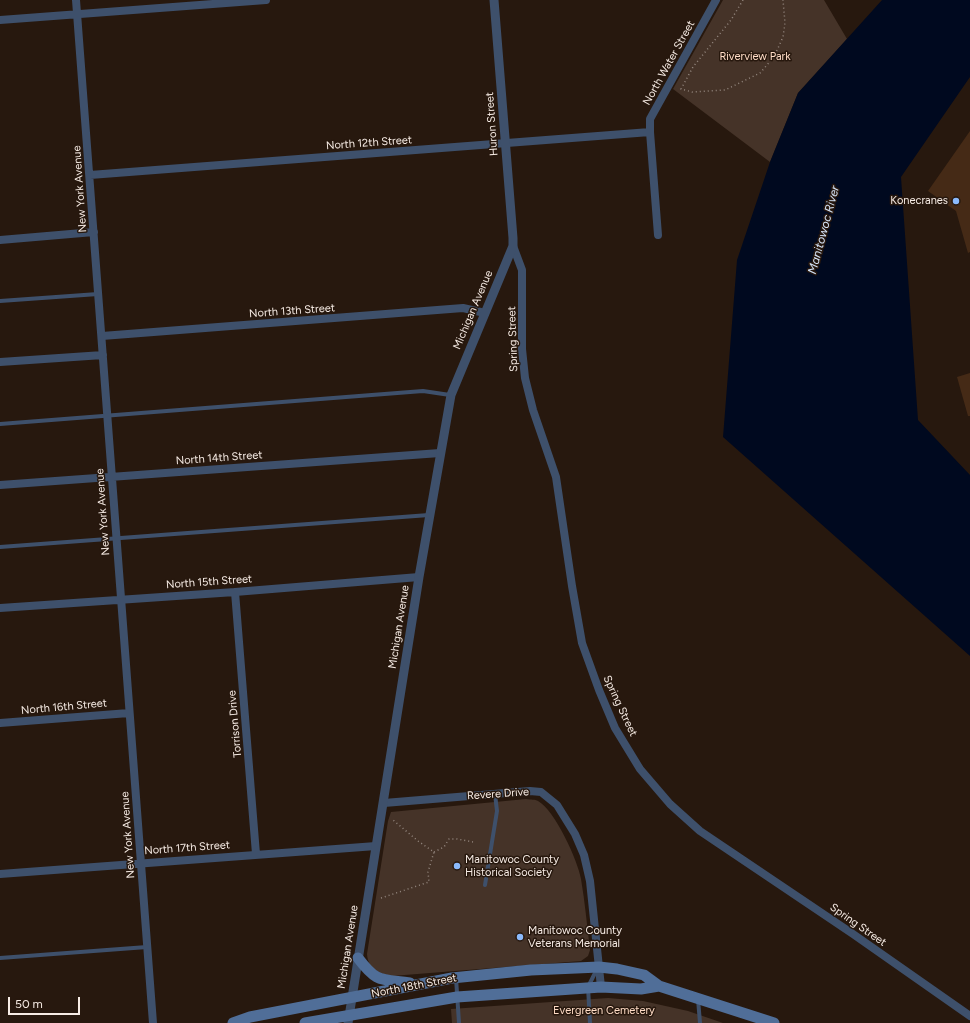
<!DOCTYPE html>
<style>
body{margin:0}
#map{position:relative;width:970px;height:1023px;overflow:hidden;background:#27180e;font-family:Figtree,sans-serif}
canvas{display:block}
.scale{position:absolute;left:8px;top:997px;width:72px;height:18px;box-sizing:border-box;border:2px solid #f7ece5;border-top:0;padding-left:5px;font-size:12px;line-height:14px;white-space:nowrap;color:#f7ece5;-webkit-text-stroke:3px #27180e;paint-order:stroke}
</style>
<div id="map">
<canvas width="970" height="1023"></canvas>
<div class="scale">50 m</div>
</div>
<script>
const g = document.querySelector('canvas').getContext('2d');
g.lineJoin = 'round';
function fill(path, color) {
  g.fillStyle = color;
  g.fill(path, 'evenodd');
}
function strokePath(path, color, width, dash) {
  g.strokeStyle = color;
  g.lineWidth = width;
  g.lineCap = dash ? 'butt' : 'round';
  g.setLineDash(dash || []);
  g.stroke(path);
}
function write(font, color, halo, rows, align = 'center') {
  g.font = font + ' Figtree,sans-serif';
  g.lineWidth = 3;
  g.setLineDash([]);
  g.textBaseline = 'middle';
  g.strokeStyle = halo;
  g.fillStyle = color;
  for (const [text, x, y, turn = 0] of rows) {
    g.save();
    g.translate(x, y);
    g.rotate((+turn || 0) * Math.PI / 180);
    g.textAlign = isNaN(turn) ? turn : align;
    if (halo) g.strokeText(text, 0, 0);
    g.fillText(text, 0, 0);
    g.restore();
  }
}
fill(new Path2D(`
 M723,0h101l23,39 -49,54 -28,69 -97,-73z
 M526,799c5,1 9,0 12,2 17,9 40,60 43,78 4,23 6,47 9,71l-2,6 -7,5 -189,15c-13,-2 -24,-7 -25,-22l21,-133 3,-9z
 M608,998l35,3 45,10 35,12h-271l-1,-14z`), '#453328');
fill(new Path2D(`
 M882,0h88v77l-69,100 17,243 52,55v181l-247,-219 14,-177 33,-98 28,-69z`), '#00091f');
fill(new Path2D(`
 M970,131v121l-2,1 -12,-42 -28,-20z
 M970,373v43h-2l-11,-39z`), '#452a16');
strokePath(new Path2D(`
 M743,0l-12,20 -38,47 -12,22 11,3 33,-2 35,-17 14,-16 9,-20 2,-14 -2,-23
 M434,852l10,-5 5,-8h8l16,3
 M381,898l48,-16 -1,-10 6,-20 -16,-11 -25,-21`), '#94877f', 1.5, [1, 3]);
strokePath(new Path2D(`
 M0,301l98,-7
 M0,424l423,-33 27,4
 M0,547l429,-32
 M485,885l12,-74 -2,-17
 M0,958l147,-11
 M456,978l3,45
 M698,999l2,24
 M590,1023l-2,-36 9,-18`), '#3e506b', 4);
strokePath(new Path2D(`
 M76,0l77,1023
 M0,20l266,-20
 M90,175l560,-43
 M658,235l-8,-103v-13l66,-119
 M0,240l94,-8
 M513,246l9,24v79l3,29 8,32 23,67 16,109 10,57 17,47 16,38 25,41 30,35 30,27 153,103 117,82
 M102,336l361,-28 22,5
 M0,362l103,-7
 M0,485l440,-32
 M235,592l21,262
 M0,608l235,-16 184,-15
 M0,723l129,-10
 M384,803l146,-12 11,1 16,13 18,29 9,21 6,26 11,106
 M0,874l376,-28`), '#3e506b', 8);
strokePath(new Path2D(`
 M348,1023l71,-446 32,-182 62,-149v-8l-19,-238`), '#3e506b', 9);
strokePath(new Path2D(`
 M358,958c19,25 22,21 52,25
 M233,1023l17,-6 202,-39 79,-8 68,-3 18,2 27,6 15,11 115,37
 M305,1023l152,-26 144,-10 40,2 18,-3`), '#506e98', 11);
for (const [x, y, r, color] of [
 [956,201,4,"#8bbafc"],
 [457,866,4,"#8bbafc"],
 [520,937,4,"#8bbafc"]
]) {
  const dot = new Path2D();
  dot.arc(x, y, r, 0, 2 * Math.PI);
  g.fillStyle = color;
  g.fill(dot);
  strokePath(dot, '#27180e', 1.5);
}
write('11px', '#ffdcc6', '#27180e', [
 ["Riverview Park",755,57],
 ["Evergreen Cemetery",604,1011]
]);
write('11px', '#f7ece5', '#27180e', [
 ["North Water Street",669,63,-61],
 ["Huron Street",492,124,-94],
 ["North 12th Street",369,143,-4],
 ["New York Avenue",80,189,-94],
 ["Michigan Avenue",473,310,-67],
 ["North 13th Street",292,311,-4],
 ["Spring Street",513,339,-92],
 ["North 14th Street",219,458,-4],
 ["New York Avenue",103,512,-94],
 ["North 15th Street",209,582,-4],
 ["Michigan Avenue",399,627,-81],
 ["Spring Street",620,706,65],
 ["North 16th Street",64,707,-5],
 ["Torrison Drive",235,724,-95],
 ["Revere Drive",498,794,-4],
 ["New York Avenue",128,835,-94],
 ["North 17th Street",187,848,-4],
 ["Spring Street",858,925,35],
 ["Michigan Avenue",348,947,-81],
 ["North 18th Street",414,986,-11]
]);
write('11px', '#f7ece5', '#27180e', [
 ["Konecranes",948,201,"right"],
 ["Manitowoc County",465,860],
 ["Historical Society",465,873],
 ["Manitowoc County",528,931],
 ["Veterans Memorial",528,944]
], 'left');
write('italic 12px', '#d4e3f8', '#27180e', [
 ["Manitowoc River",824,230,-75]
]);
</script>
